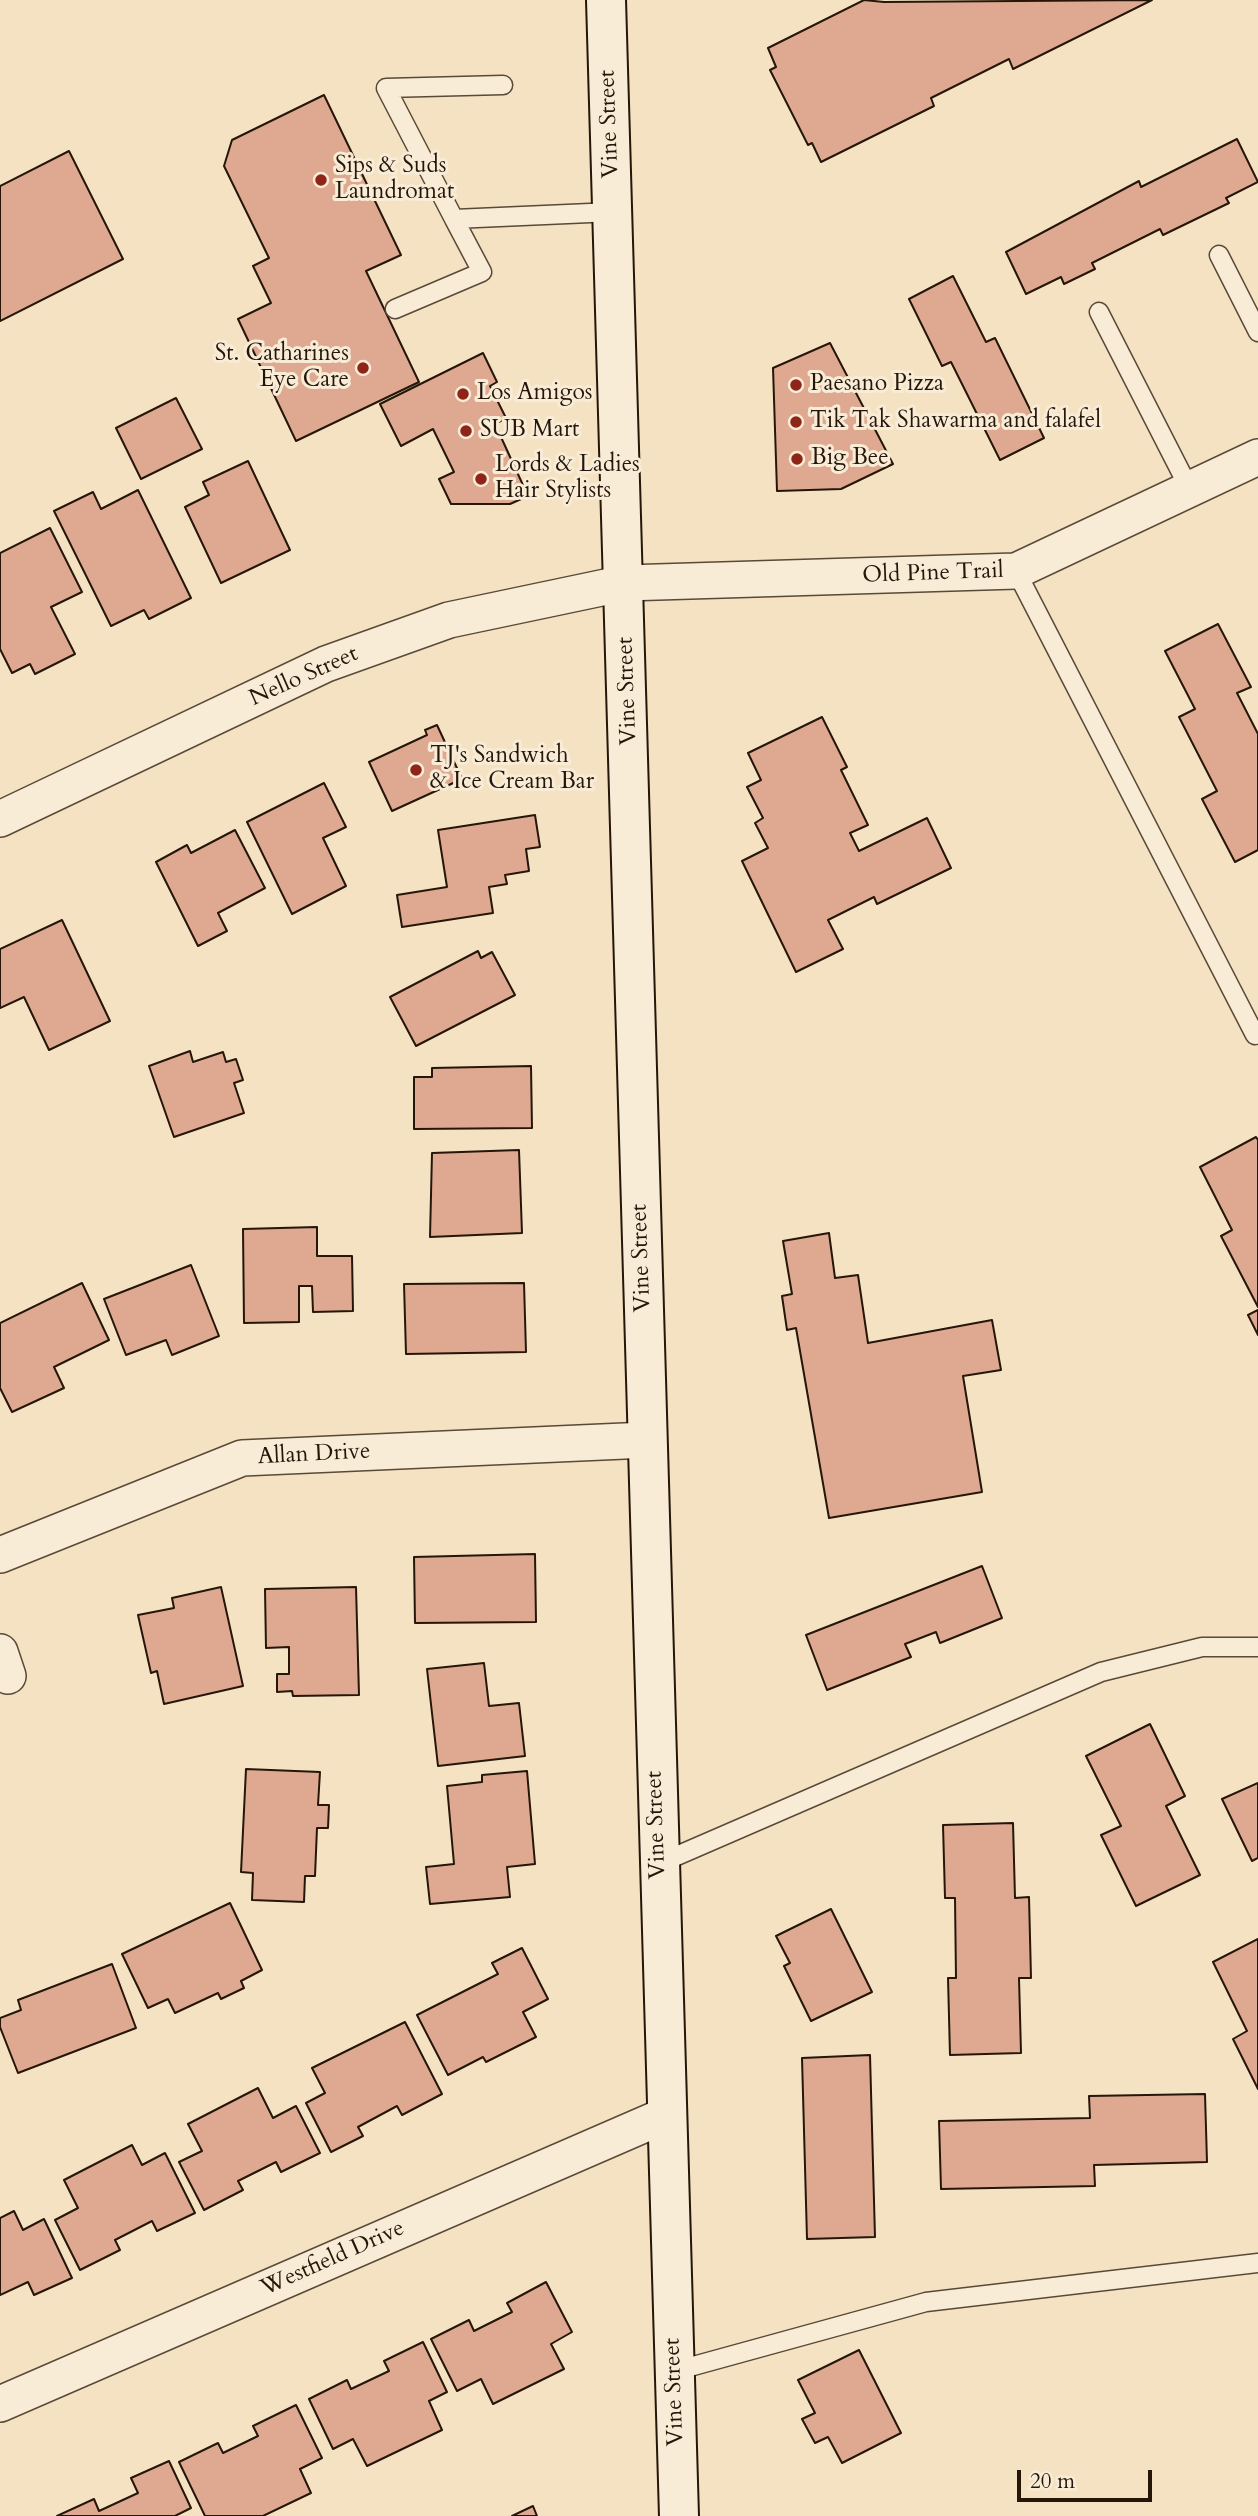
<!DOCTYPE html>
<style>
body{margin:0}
#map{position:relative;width:1258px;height:2516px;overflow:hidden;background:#f4e2c2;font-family:Cardo,serif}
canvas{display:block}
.scale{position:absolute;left:1017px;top:2470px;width:135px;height:32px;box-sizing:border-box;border:4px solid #251609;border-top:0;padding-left:9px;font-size:21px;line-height:24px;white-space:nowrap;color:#251609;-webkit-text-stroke:5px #f8ecd7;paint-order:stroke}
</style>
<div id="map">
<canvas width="1258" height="2516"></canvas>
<div class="scale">20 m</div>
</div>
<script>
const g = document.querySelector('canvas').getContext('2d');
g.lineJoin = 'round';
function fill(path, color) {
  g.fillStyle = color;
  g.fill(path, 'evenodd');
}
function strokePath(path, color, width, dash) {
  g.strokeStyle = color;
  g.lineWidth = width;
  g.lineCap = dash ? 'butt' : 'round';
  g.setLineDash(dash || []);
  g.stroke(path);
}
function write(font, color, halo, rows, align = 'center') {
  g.font = font + ' Cardo,serif';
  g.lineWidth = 6;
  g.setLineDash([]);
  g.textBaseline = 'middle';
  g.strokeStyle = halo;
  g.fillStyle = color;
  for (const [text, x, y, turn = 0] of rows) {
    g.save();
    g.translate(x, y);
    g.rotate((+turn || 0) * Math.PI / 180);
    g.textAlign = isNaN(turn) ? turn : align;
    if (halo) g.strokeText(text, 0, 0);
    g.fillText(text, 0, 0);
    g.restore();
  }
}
const building = new Path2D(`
 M864,0l20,2 268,-2 -139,69 -4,-10 -78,39 3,8 -113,56 -9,-19 -4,2 -38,-75 6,-3 -8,-19z
 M324,95l77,160 -35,16 53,111 -123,59 -58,-122 33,-16 -18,-37 16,-8 -45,-92 8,-26z
 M1237,139l21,43 -32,16 3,5 -66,32 -3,-6 -68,34 3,6 -31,15 -3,-7 -35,17 -20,-42 133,-71 2,6z
 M69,151l54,108 -123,62v-135z
 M953,276l33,66 9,-4 49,100 -44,22 -49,-98 -9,4 -33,-67z
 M830,343l63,121 -52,25 -64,2 -4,-123z
 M483,353l14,29 -7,4 16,32 -11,6 33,72 -18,8h-59l-12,-25 15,-7 -21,-43 -32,17 -21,-42z
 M176,398l26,51 -61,30 -25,-51z
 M248,461l42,89 -69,33 -36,-76 24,-12 -6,-13z
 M138,490l53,108 -42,21 -5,-9 -33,16 -57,-115 39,-19 8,17z
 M50,528l32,64 -31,15 24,47 -40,20 -5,-10 -18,9 -12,-24v-96z
 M1218,624l33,63 -14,6 21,41v116l-23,12 -33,-63 15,-8 -38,-74 16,-8 -30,-58z
 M822,717l25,50 -6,3 27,55 -18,8 9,18 68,-33 24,50 -74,36 -3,-7 -46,23 15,29 -47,23 -54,-111 26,-13 -13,-25 8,-5 -16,-31 14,-7 -13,-27z
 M437,725l25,54 -70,32 -23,-49 58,-27 -2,-5z
 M324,783l22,44 -23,11 23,48 -54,28 -45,-92z
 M535,815l5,32 -14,2 3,22 -24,4 2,9 -18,3 4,26 -91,14 -5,-32 50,-8 -9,-57z
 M235,830l30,58 -47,25 9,18 -29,15 -42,-84 31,-17 4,8z
 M62,920l48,101 -61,29 -25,-53 -24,11v-59z
 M478,951l3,7 11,-6 23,43 -99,51 -26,-49z
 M190,1051l3,11 30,-10 3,10 10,-3 7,21 -9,3 10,30 -70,24 -25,-71z
 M531,1066l1,62 -118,1v-52h18v-9z
 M1256,1137l2,3v167l-37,-71 11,-6 -32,-63z
 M519,1150l3,83 -92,4 2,-84z
 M317,1227v29h35l1,55 -40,1 -1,-26h-13v36l-55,1 -1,-94z
 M829,1233l6,45 23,-3 10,68 124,-23 9,50 -38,6 19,116 -153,26 -33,-190 -9,2 -5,-34 10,-2 -9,-53z
 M191,1265l28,71 -47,19 -6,-15 -40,15 -22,-56z
 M82,1283l27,57 -55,27 10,21 -52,24 -12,-24v-65z
 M524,1283l2,69 -120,2 -2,-70z
 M1258,1310v25l-10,-20z
 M535,1554l1,68 -121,1 -1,-66z
 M982,1566l20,52 -62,25 -4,-11 -31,12 6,13 -84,33 -21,-55z
 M221,1587l22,99 -79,18 -7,-33 -6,2 -13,-58 36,-7 -2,-10z
 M356,1587l3,108 -66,1 -1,-5 -15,1v-18h12v-27l-23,1 -1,-59z
 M484,1663l5,43 30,-3 6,53 -87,10 -11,-97z
 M1150,1724l35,72 -19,10 34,69 -64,31 -35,-71 20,-9 -35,-70z
 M246,1769l74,3 -2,33h11l-1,23h-11l-2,48h-10l-1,26 -52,-2 1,-27 -12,-1z
 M527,1771l8,93 -28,3 3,30 -80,7 -4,-37 28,-3 -7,-78 35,-4v-7z
 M1258,1783v75l-6,3 -30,-62z
 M1013,1823l2,75 14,-1 2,81h-12l2,75 -71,2 -2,-77h8l-1,-80h-10l-2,-73z
 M230,1903l32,67 -21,11 3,7 -23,11 -3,-6 -43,20 -7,-14 -20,9 -26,-54z
 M831,1909l41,83 -61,29 -27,-55 6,-3 -14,-27z
 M1258,1939v150l-25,-50 14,-8 -34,-69z
 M522,1948l26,51 -25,13 13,25 -50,25 -3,-5 -35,18 -31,-60 81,-41 -6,-11z
 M112,1964l24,64 -118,45 -18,-46v-9l21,-8 -3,-10z
 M405,2022l37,72 -40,21 -5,-9 -39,21 5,9 -32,16 -25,-49 19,-10 -13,-25z
 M870,2055l5,182 -68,2 -5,-181z
 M258,2088l15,30 23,-12 24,47 -39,19 -5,-10 -38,19 5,9 -39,20 -25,-48 23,-11 -14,-27z
 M1205,2094l2,68 -113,3 1,21 -154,3 -2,-68 151,-3 -1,-22z
 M132,2145l10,20 23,-12 30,60 -38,18 -5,-10 -37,19 5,10 -40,20 -25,-50 23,-12 -14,-28z
 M14,2211l9,19 21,-11 28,59 -38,17 -6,-13 -28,13v-77z
 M546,2282l26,50 -21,12 13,25 -71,35 -12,-25 -24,12 -26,-52 38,-19 5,11 38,-19 -5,-9z
 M423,2342l24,50 -18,9 13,29 -75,36 -14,-27 -20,10 -24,-50 38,-19 4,9 38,-18 -5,-10z
 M859,2350l42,83 -59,30 -14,-26 -13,6 -13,-24 13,-6 -17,-33z
 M296,2405l26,53 -22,11 11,24 -48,23h-58l-26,-54 39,-19 5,10 35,-17 -5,-10z
 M169,2461l22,47 -16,8h-118l37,-17 5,12 39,-18 -7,-15z
 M533,2506l4,10h-25z`);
fill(building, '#dea990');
strokePath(building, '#251609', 2);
const lane = new Path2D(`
 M503,85l-117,3 68,131 159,-7
 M1219,255l39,77
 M395,309l87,-37 -28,-53
 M1099,312l91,178
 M1016,571l239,464
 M658,1864l443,-192 101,-25h56
 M675,2371l251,-69 332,-39`);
const street = new Path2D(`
 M0,819l326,-155 123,-44 176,-37 391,-12 242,-114
 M0,1555l242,-97 405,-18
 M0,1652l8,24
 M0,2404l666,-289`);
const secondary = new Path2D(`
 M606,0l73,2516`);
strokePath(lane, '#594937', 21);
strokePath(street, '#594937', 38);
strokePath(secondary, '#251609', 42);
strokePath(lane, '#f8ecd7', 18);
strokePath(street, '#f8ecd7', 35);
strokePath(secondary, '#f8ecd7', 38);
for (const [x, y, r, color] of [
 [321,180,7,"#8f2418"],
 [363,368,7,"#8f2418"],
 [796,385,7,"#8f2418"],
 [463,394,7,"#8f2418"],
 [796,422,7,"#8f2418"],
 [466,431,7,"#8f2418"],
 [797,459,7,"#8f2418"],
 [481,479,7,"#8f2418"],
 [416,770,7,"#8f2418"]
]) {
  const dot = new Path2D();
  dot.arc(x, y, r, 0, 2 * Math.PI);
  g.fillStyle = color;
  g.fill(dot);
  strokePath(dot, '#f8ecd7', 2.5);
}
write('23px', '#251609', '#f8ecd7', [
 ["Vine Street",610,124,-92],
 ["Old Pine Trail",933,574,-2],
 ["Nello Street",304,677,-24],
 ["Vine Street",628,691,-92],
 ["Vine Street",642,1258,-92],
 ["Allan Drive",314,1455,-3],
 ["Vine Street",657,1825,-92],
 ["Westfield Drive",333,2259,-24],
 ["Vine Street",675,2392,-92]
]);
write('23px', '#251609', '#f8ecd7', [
 ["Sips & Suds",335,167],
 ["Laundromat",335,193],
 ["St. Catharines",349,355,"right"],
 ["Eye Care",349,381,"right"],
 ["Paesano Pizza",810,385],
 ["Los Amigos",477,394],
 ["Tik Tak Shawarma and falafel",810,422],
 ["SUB Mart",480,431],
 ["Big Bee",811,459],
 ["Lords & Ladies",495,466],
 ["Hair Stylists",495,492],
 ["TJ's Sandwich",430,757],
 ["& Ice Cream Bar",430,783]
], 'left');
</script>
